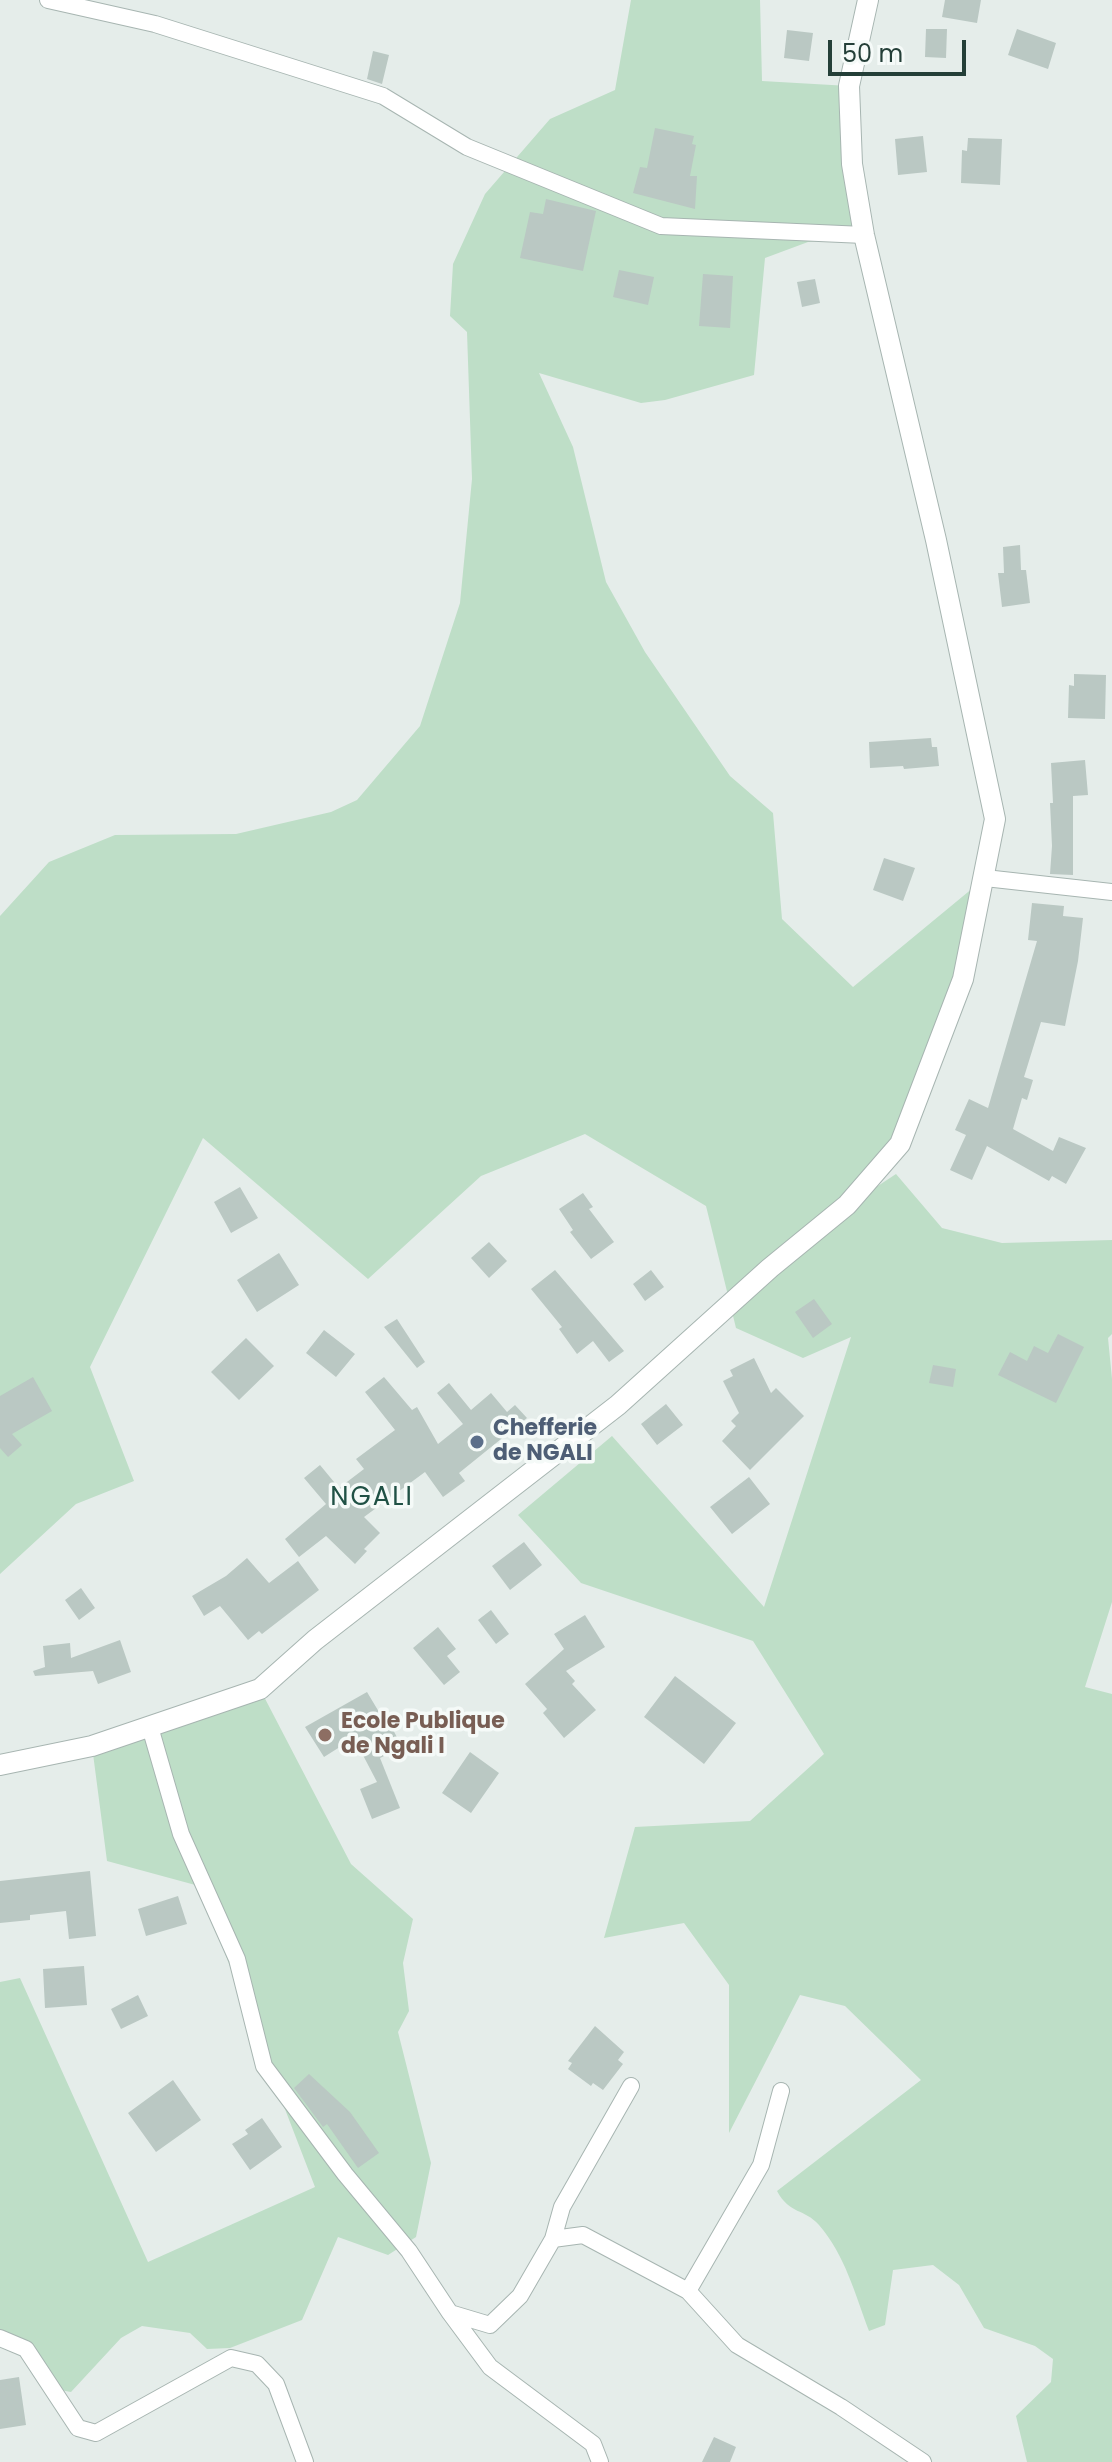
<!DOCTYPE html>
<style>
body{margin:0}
#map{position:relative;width:1112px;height:2462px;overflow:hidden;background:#e5edea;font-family:Poppins,sans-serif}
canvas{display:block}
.scale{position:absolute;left:828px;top:40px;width:138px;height:36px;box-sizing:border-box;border:4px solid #243f38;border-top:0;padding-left:10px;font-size:24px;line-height:28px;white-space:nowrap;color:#243f38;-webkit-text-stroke:6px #f5faf8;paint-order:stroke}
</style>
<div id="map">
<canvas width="1112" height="2462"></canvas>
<div class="scale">50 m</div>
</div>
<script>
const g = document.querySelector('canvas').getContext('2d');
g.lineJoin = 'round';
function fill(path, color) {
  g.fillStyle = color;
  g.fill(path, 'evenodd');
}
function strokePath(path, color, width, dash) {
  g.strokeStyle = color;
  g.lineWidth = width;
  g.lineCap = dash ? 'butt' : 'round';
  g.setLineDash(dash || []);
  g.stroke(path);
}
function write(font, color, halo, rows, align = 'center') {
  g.font = font + ' Poppins,sans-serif';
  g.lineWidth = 7;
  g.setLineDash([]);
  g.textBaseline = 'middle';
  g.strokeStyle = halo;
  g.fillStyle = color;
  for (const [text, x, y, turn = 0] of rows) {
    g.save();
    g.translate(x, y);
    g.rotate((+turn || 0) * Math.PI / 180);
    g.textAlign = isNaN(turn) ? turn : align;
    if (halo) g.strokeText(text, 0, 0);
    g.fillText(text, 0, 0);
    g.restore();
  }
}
fill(new Path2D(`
 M631,0h129l2,81 87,5 15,149 -56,7 -43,16 -11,117 -89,25 -24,3 -102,-30 34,74 33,135 39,70 85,124 43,37 9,106 71,68 132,-109 -85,266 -45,57 41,-27 46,54 60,15 110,-3v94l-4,4 4,41v223l-27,85 27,7v768h-85l-11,-46 35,-34 2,-23 -18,-13 -51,-18 -25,-43 -26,-20 -40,5 -8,55 -16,6c-14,-37 -24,-76 -50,-106 -15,-17 -29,-10 -42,-34l144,-111 -76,-74 -45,-11 -71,138v-148l-45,-62 -80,15 31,-111 115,-6 74,-67 -71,-113 -172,-58 -63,-68 94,-79 152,171 87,-270 -48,21 -67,-30 -30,-122 -121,-72 -104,42 -113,103 -165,-141 -113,229 44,114 -58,23 -76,70v-658l49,-54 66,-27 121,-1 95,-22 26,-12 63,-74 40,-123 12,-124 -5,-147 -17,-16 3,-52 32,-70 65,-75 65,-29z
 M260,1689l91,175 62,55 -10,44 6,48 -11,21 33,131 -15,74 -28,18 -50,-18 -36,83 -72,28 -23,1 -17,-16 -48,-7 -21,12 -50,54 -22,-4 -28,-37 -21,-6v-363l20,-4 128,284 167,-75 -116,-301 -92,-25 -15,-115z`), '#bedec7');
fill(new Path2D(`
 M945,0h36l-4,23 -35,-6z
 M926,29h21l-1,29 -21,-1z
 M1017,29l39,14 -8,26 -40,-14z
 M787,30l26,3 -4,28 -25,-3z
 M373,51l16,4 -7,29 -15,-5z
 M655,128l39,8 -2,8 4,1 -6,31h7l-2,33 -62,-16 7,-26 7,1z
 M923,136l4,36 -29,3 -3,-36z
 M968,138l34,1 -2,46 -39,-2 1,-33 5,1z
 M546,199l50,12 -13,60 -63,-13 10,-46 13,2z
 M619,270l35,7 -6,28 -35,-8z
 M703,274l30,2 -3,52 -31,-2z
 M815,279l5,24 -18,4 -5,-25z
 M1020,545l1,25h5l4,33 -28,4 -4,-34h6l-1,-26z
 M1074,674l32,1 -1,44 -37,-1 1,-33 5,1z
 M931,738l1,9h5l2,19 -35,3 -1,-3 -33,2 -1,-26z
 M1085,760l3,35 -15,1v79l-23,-1 2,-28 -2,-43h3l-2,-40z
 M884,858l31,10 -12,33 -30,-11z
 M1032,903l32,3 -1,10 20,2 -5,43 -13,65 -24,-4 -17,55 9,3 -6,20 -5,-2 -9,31 40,22 6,-14 27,11 -20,36 -14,-8 -3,5 -62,-35 -15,34 -22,-10 16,-35 -11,-5 14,-31 19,9 49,-167 -9,-1z
 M240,1187l18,31 -27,15 -17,-31z
 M583,1193l10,14 -4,2 25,33 -23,17 -21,-27 3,-2 -14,-21z
 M489,1242l18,19 -18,17 -18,-20z
 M279,1253l20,32 -42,27 -20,-32z
 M555,1270l69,81 -15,11 -16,-21 -16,13 -18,-25 3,-2 -31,-38z
 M651,1270l13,17 -19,14 -12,-17z
 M814,1299l18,25 -19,14 -18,-26z
 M397,1319l28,43 -8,6 -33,-41z
 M324,1330l31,24 -19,23 -30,-24z
 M1058,1334l26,13 -28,56 -58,-28 12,-23 17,9 7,-15 14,7z
 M246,1338l28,28 -35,34 -28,-28z
 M754,1358l17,35 5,-5 28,28 -54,54 -28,-29 14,-15 -5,-5 8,-8 -16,-32 10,-5 -3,-6z
 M933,1365l23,4 -3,18 -24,-4z
 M33,1377l19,34 -40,23 10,11 -14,12 -8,-9v-52z
 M384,1377l28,33 5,-3 21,37 25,-20 -26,-31 12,-10 22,27 20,-17 16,19 8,-7 12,13 -68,55 6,8 -22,16 -18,-25 -61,45 16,16 -16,16 3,2 -12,13 -29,-28 -27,21 -14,-18 41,-35 -22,-26 16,-13 19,23 25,-19 -8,-10 39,-29 -30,-38z
 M666,1404l17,21 -26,20 -16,-21z
 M749,1477l21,27 -38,30 -22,-27z
 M524,1542l18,23 -32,25 -18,-24z
 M247,1558l22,25 29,-22 21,29 -57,44 -3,-3 -11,9 -28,-34 -16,10 -12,-20 34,-20z
 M81,1588l14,20 -16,12 -14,-20z
 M491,1610l18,24 -13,10 -18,-24z
 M585,1615l20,32 -39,24 9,10 -3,3 24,26 -32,28 -21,-25 4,-4 -22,-25 39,-35 -10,-15z
 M438,1627l18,22 -9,7 13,16 -16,13 -31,-37z
 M120,1640l11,32 -33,12 -5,-13 -58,5 -2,-5 12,-4 -2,-21 27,-3 1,15z
 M675,1676l61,47 -32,41 -60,-47z
 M367,1692l18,30 3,-2 14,27 -22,11 20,50 -28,11 -12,-30 17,-7 -23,-44 -30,19 -19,-30z
 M470,1752l29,21 -28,40 -29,-20z
 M90,1871l6,65 -27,3 -3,-28 -36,4v5l-30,3v-42z
 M178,1896l9,28 -41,12 -8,-27z
 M84,1966l3,39 -42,3 -2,-39z
 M138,1995l10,21 -27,13 -10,-20z
 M595,2026l29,26 -6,8 5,4 -20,26 -10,-7 -2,3 -23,-17 4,-6 -4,-2z
 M309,2074l41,38 29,41 -21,15 -31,-44 -4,3 -29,-39z
 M173,2080l28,40 -45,32 -28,-39z
 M262,2118l20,29 -32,23 -18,-26 16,-10 -3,-4z
 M19,2377l7,48 -26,4v-49z
 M714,2437l22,10 -6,15h-28z`), '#bac8c3');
const minor = new Path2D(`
 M48,0l107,24 228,72 84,51 194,79 203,9
 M985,878l127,14
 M150,1727l31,107 56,125 27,107 81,108 64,77 41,62 40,12 30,-29 33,-57 30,-4 105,56 49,54 104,62 82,55
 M553,2239l9,-32 69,-121
 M688,2291l73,-126 20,-74
 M450,2313l40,54 103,77 7,18
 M0,2338l26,11 52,79 18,5 135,-75 26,6 19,20 29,78`);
const tertiary = new Path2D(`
 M0,1765l92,-19 168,-57 55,-49 303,-235 152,-137 77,-63 53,-61 63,-165 32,-160 -59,-279 -72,-305 -12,-71 -3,-78 19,-86`);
strokePath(minor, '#a7b5b1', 18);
strokePath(tertiary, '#a7b5b1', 22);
strokePath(minor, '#fff', 16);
strokePath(tertiary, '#fff', 20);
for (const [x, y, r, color] of [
 [477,1442,8,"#5c6f8a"],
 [325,1735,8,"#8d6e63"]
]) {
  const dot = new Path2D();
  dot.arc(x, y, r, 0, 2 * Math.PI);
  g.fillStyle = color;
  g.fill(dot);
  strokePath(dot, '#f5faf8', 3);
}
write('bold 22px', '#4e5e75', '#f5faf8', [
 ["Chefferie",493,1429],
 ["de NGALI",493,1454]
], 'left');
write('bold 22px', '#785e54', '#f5faf8', [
 ["Ecole Publique",341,1722],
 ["de Ngali I",341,1747]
], 'left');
g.letterSpacing = '2px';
write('26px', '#205145', '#f5faf8', [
 ["NGALI",372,1498]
]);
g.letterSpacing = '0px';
</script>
